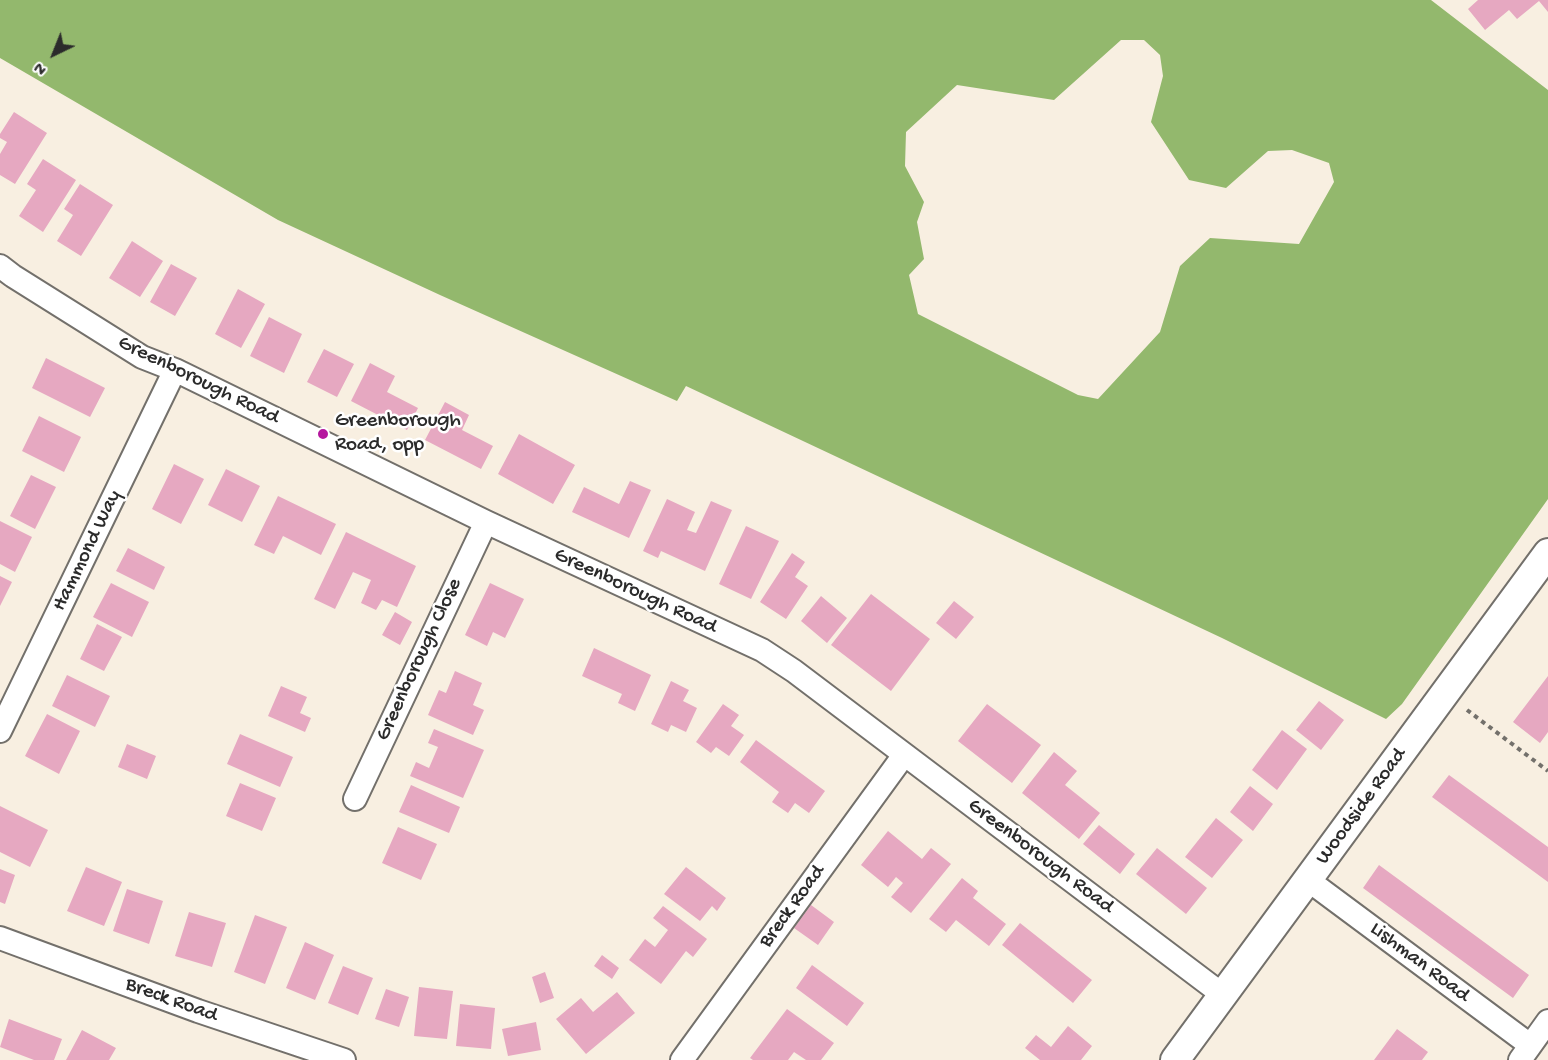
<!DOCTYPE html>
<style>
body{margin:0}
#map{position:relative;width:1548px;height:1060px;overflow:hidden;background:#f8efe1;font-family:"Gochi Hand",sans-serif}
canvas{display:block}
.north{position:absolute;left:24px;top:24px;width:60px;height:60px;-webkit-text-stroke:4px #fff;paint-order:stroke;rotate:223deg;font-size:16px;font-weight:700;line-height:24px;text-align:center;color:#2b2b2b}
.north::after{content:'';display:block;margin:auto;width:21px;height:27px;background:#2b2b2b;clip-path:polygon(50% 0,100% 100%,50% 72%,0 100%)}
</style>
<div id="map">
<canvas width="1548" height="1060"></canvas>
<div class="north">N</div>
</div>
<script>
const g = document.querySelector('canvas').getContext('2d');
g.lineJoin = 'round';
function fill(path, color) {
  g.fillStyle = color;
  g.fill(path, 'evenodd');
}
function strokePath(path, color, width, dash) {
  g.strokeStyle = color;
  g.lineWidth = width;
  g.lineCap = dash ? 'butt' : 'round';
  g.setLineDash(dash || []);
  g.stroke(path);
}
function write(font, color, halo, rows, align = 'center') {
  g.font = font + ' "Gochi Hand",sans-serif';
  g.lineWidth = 5;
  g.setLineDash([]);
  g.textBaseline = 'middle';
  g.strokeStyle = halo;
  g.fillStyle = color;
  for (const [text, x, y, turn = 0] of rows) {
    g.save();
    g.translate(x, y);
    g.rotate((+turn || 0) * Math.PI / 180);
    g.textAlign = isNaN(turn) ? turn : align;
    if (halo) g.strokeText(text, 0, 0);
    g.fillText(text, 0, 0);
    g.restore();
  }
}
fill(new Path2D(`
 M0,0h1431l117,90v409l-146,205 -16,15 -164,-81 -536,-252 -9,15 -237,-106 -162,-75 -278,-162zM1121,40h23l16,15 3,21 -12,46 38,58 37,8 42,-37 24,-1 37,13 5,19 -35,62 -89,-6 -30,28 -20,66 -62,67 -20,-4 -160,-81 -9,-39 15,-16 -7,-37 7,-20 -19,-36 1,-34 51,-47 97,15z`), '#93b86d');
fill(new Path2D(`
 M1478,0h70v12l-9,-11 -22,18 -8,-9 -24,20 -17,-21z
 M14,112l33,21 -32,51 -15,-9v-21l7,-12 -7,-4v-4z
 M43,159l33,21 -33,52 -24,-16 17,-26 -9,-6z
 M80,184l33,21 -32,51 -24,-15 16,-26 -9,-6z
 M132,241l31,20 -23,36 -31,-19z
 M171,264l26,14 -22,38 -25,-14z
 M238,289l27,15 -24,44 -26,-14z
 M269,317l33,17 -18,39 -34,-17z
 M324,349l30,15 -17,33 -30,-15z
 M46,358l59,30 -15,29 -58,-29z
 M370,363l25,13 -8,16 31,16 -11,22 -56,-29z
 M445,402l24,13 -7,15 31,16 -12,23 -56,-29z
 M39,416l42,21 -17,35 -42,-21z
 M519,434l56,31 -22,39 -55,-30z
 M174,464l30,15 -23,45 -29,-15z
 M226,469l34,17 -18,36 -34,-17z
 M31,475l25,12 -21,42 -25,-13z
 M630,481l21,9 -22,48 -57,-26 12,-25 35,17z
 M278,496l58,28 -15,31 -38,-19 -9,18 -20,-9z
 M667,499l28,13 -8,18 9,3 15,-32 21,9 -27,61 -44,-20 -3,7 -15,-7z
 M0,521l32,16 -17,35 -15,-8z
 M746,526l33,15 -28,58 -32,-15z
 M346,532l70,34 -19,41 -15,-7 -6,10 -15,-7 10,-23 -18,-8 -18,37 -21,-10z
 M128,548l37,19 -11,23 -38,-19z
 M792,553l13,9 -10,15 13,9 -22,33 -26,-17z
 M0,576l12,6 -12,24z
 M111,583l38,19 -17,35 -39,-20z
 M490,583l34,16 -19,39 -12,-6 -6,14 -22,-11z
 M871,594l59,45 -39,52 -60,-46z
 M821,596l26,22 -20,25 -26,-22z
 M954,601l20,16 -18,22 -20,-16z
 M395,612l17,10 -12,23 -18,-10z
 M97,624l25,13 -18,34 -24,-12z
 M594,648l57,27 -16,36 -17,-8 4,-9 -40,-18z
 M455,671l27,12 -9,22 11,5 -11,25 -45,-20 11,-25 7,3z
 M67,675l43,21 -15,31 -43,-21z
 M1548,676v56l-8,11 -27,-21z
 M671,681l18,9 -6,11 14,7 -11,24 -15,-7 -3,7 -17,-8z
 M281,686l26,11 -7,16 11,5 -6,14 -37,-16z
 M1319,701l25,19 -23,30 -25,-20z
 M723,704l16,11 -8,11 13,9 -15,21 -13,-9 -5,6 -15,-11z
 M987,704l54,41 -29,38 -54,-42z
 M47,714l33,17 -21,43 -34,-18z
 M434,729l50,21 -21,48 -53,-22 6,-14 13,6 9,-21 -10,-4z
 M1282,730l25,19 -30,41 -25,-20z
 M240,734l53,23 -13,30 -53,-23z
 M756,740l69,51 -16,22 -14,-10 -7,10 -16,-11 7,-10 -39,-30z
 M127,744l29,12 -9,23 -29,-12z
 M1054,752l23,19 -12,14 35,28 -21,26 -57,-46z
 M1449,775l99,72v35l-116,-85z
 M240,783l36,15 -14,33 -36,-15z
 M411,785l49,22 -11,26 -50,-21z
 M1250,786l23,18 -20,27 -23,-19z
 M0,806l48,24 -18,37 -30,-15z
 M1216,818l27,22 -31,38 -27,-21z
 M1099,825l36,29 -15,20 -37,-30z
 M398,827l39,17 -16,36 -39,-17z
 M888,831l34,28 9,-11 20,16 -40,49 -20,-16 12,-14 -7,-6 -8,10 -27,-22z
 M1157,848l50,40 -21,26 -50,-40z
 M1379,865l150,110 -16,23 -150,-110z
 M86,867l36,15 -18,44 -37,-15z
 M686,867l40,31 -9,13 -5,-5 -12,15 -36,-27z
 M0,869l15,6 -10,29 -5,-2z
 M962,878l16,13 -5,7 33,26 -17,22 -33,-26 -10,12 -17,-13z
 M127,889l36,12 -14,43 -36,-13z
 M811,905l23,17 -16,23 -24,-17z
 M663,906l44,33 -14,18 -7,-6 -25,33 -32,-24 16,-21 10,8 13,-17 -15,-12z
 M189,912l37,11 -14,44 -37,-11z
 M255,915l32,12 -22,57 -31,-12z
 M1020,923l72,57 -19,23 -71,-58z
 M305,942l29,13 -19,45 -29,-12z
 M602,955l17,13 -7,11 -18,-13z
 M812,965l52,38 -17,23 -51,-38z
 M343,966l30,12 -15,37 -30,-12z
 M545,972l9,26 -14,5 -8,-26z
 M419,987l34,4 -6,48 -33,-3z
 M386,989l23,8 -10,30 -24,-8z
 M617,992l18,21 -49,41 -30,-35 25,-21 12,14z
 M460,1004l35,4 -4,41 -35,-3z
 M787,1009l47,34 -13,17h-15l-12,-8 -6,8h-35l-3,-2z
 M9,1019l53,20 -8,21h-20l-34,-13z
 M536,1022l5,28 -33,6 -6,-27z
 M1068,1026l24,20 -11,14h-41l-15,-12 11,-13 15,12z
 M1397,1029l31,23 -6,8h-48z
 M82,1030l34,18 -7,12h-43z`), '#e6a8c1');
const minor = new Path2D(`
 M0,266l13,10 129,81 33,13 311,152 276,128 32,21 429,324
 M0,731l175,-361
 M355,799l131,-277
 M1308,880l222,165
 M0,938l198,73 146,49
 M682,1060l222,-305
 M1520,1060l28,-39`);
const tertiary = new Path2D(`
 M1175,1060l373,-507`);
strokePath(minor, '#73706b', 26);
strokePath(tertiary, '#73706b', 32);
strokePath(new Path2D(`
 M1467,710l81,61`), '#73706b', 4, [4.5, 4.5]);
strokePath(minor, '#fff', 22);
strokePath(tertiary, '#fff', 28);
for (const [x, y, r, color] of [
 [323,434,6,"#b5179e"]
]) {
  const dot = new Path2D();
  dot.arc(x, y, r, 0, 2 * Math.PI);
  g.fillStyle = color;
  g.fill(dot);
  strokePath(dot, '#fff', 2);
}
write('21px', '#2b2b2b', '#fff', [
 ["Greenborough Road",198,381,26],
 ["Hammond Way",88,551,-64],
 ["Greenborough Road",635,592,25],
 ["Greenborough Close",420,660,-65],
 ["Woodside Road",1362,807,-54],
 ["Greenborough Road",1040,857,37],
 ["Breck Road",793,907,-54],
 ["Lishman Road",1419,963,37],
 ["Breck Road",171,1001,20]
]);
write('21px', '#2b2b2b', '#fff', [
 ["Greenborough",335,422],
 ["Road, opp",335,446]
], 'left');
</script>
